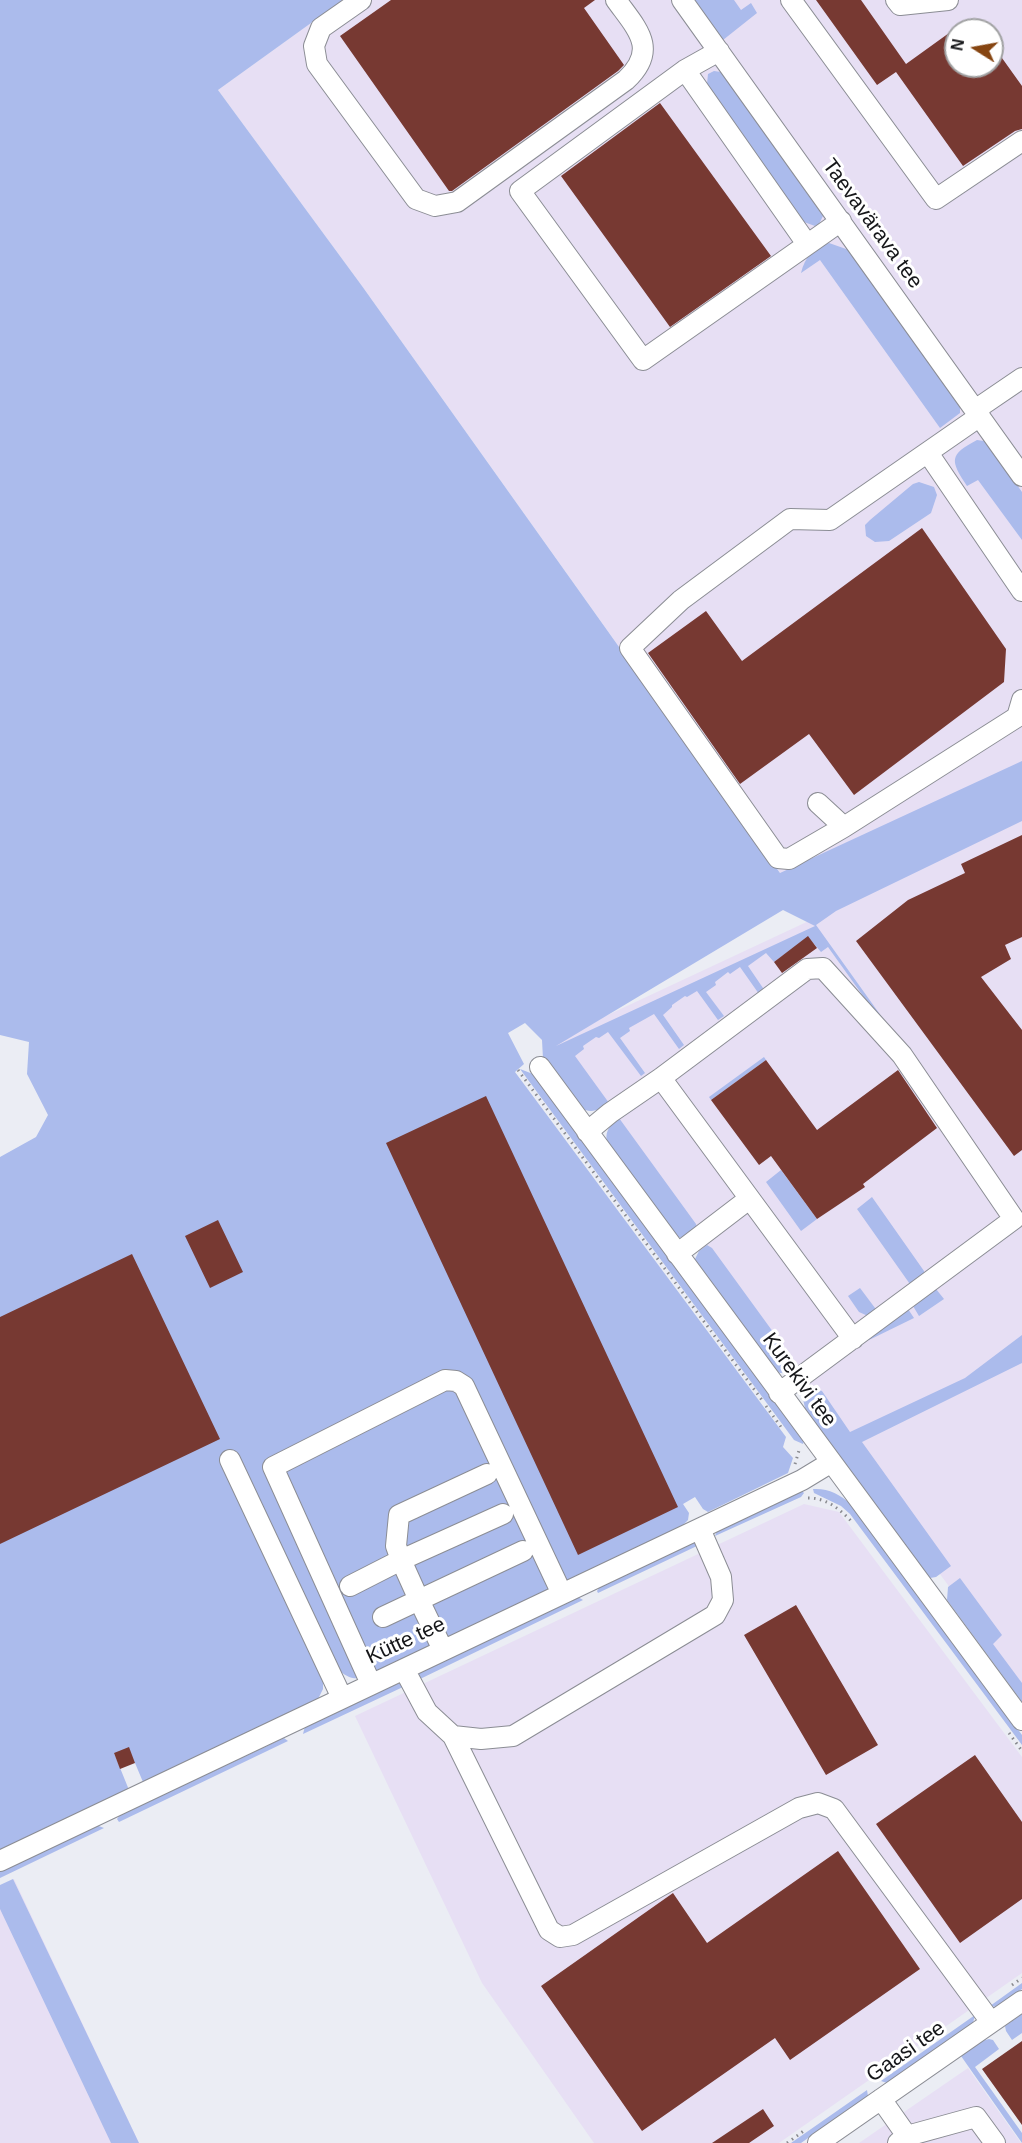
<!DOCTYPE html>
<meta charset="utf-8">
<style>
body{margin:0}
#map{position:relative;width:1022px;height:2143px;overflow:hidden;background:#ebedf4;font-family:Arial,sans-serif}
canvas{display:block}
.north{position:absolute;left:944px;top:18px;width:60px;height:60px;box-sizing:border-box;background:#fff;border:2px solid #a1a2a3;border-radius:50%;rotate:281deg;font-size:16px;font-weight:700;line-height:24px;text-align:center;color:#151619}
.north::after{content:'';display:block;margin:auto;width:21px;height:27px;background:#864511;clip-path:polygon(50% 0,100% 100%,50% 72%,0 100%)}
</style>
<div id="map">
<canvas width="1022" height="2143"></canvas>
<div class="north">N</div>
</div>
<script>
const g = document.querySelector('canvas').getContext('2d');
g.lineJoin = 'round';
function fill(path, color) {
  g.fillStyle = color;
  g.fill(path, 'evenodd');
}
function strokePath(path, color, width, dash) {
  g.strokeStyle = color;
  g.lineWidth = width;
  g.lineCap = dash ? 'butt' : 'round';
  g.setLineDash(dash || []);
  g.stroke(path);
}
function write(font, color, halo, rows, align = 'center') {
  g.font = font + ' Arial,sans-serif';
  g.lineWidth = 6;
  g.setLineDash([]);
  g.textBaseline = 'middle';
  g.strokeStyle = halo;
  g.fillStyle = color;
  for (const [text, x, y, turn = 0] of rows) {
    g.save();
    g.translate(x, y);
    g.rotate((+turn || 0) * Math.PI / 180);
    g.textAlign = isNaN(turn) ? turn : align;
    if (halo) g.strokeText(text, 0, 0);
    g.fillText(text, 0, 0);
    g.restore();
  }
}
fill(new Path2D(`
 M343,0h679v1686l-472,-644 263,-123 -451,-633 -144,-196zM956,30h36v36h-36z
 M804,1504l35,8 183,245v216l-243,170h-185l-112,-160 -127,-267z
 M14,1879l125,264h-139v-257z
 M968,2068l53,75h-162z`), '#e7dff4');
fill(new Path2D(`
 M0,0h343l-125,90 144,196 418,587 242,-112v60l-186,90 -20,14 206,288v5l-194,-271 -7,5 -13,-15 -34,25 -8,-9 -18,13 17,25 -6,3 -19,-27 -10,7 -2,-2 -13,10 1,3 -10,7 18,24 -6,4 -21,-29 -10,6 -2,-1 -13,9v2l-9,8 21,30 -5,4 -25,-35 -25,14 1,3 -10,7 25,35 -4,3 -33,-44 -9,6 -3,-1 -13,9 1,3 -9,7 34,47c-12,8 -17,11 -31,4l-35,-48 -1,-19 -17,-17 -17,10 16,31 -9,8 271,365 -3,10 10,11 -5,15 -80,39 -5,-3 -8,-12 -12,7 6,9 -1,7 -6,6 -315,151c-14,3 -20,1 -30,-9l-14,9v12l-5,10 -175,83 -8,-19 -21,-10 15,37 -129,60v-693l36,-20 12,-22 -21,-41 2,-32 -29,-7zM783,910l32,16 -259,120z
 M692,0h42l7,10 10,-7 6,10 -34,27 -4,-2z
 M714,71l7,1 100,141 2,3 -4,8 -4,2 -11,-4 -97,-138 1,-10z
 M829,243l20,7 111,156v7l-20,15 -120,-168 -19,13c4,-16 12,-25 28,-30z
 M977,440l7,1 6,6 32,45v48l-44,-60 -11,6c-17,-26 -18,-31 10,-46z
 M919,482l15,5 3,8 -6,18 -42,28 -14,1 -9,-6 -1,-11 5,-5 43,-36z
 M764,1057l2,3 -55,40 -2,-3z
 M520,1069l13,5 271,367 -1,3 -9,-4z
 M619,1118l77,106 1,4 -13,10 -9,-1 -67,-90c-4,-15 0,-20 11,-29z
 M781,1170l36,49 -16,12 -35,-49z
 M872,1197l52,74 1,4 -13,12 -55,-78z
 M707,1245l5,3 80,110 3,6 -3,8 -12,1 -9,-7 -77,-105 5,-10z
 M860,1288l18,24 -10,4 -9,-4 -11,-16z
 M936,1289l8,10 -25,17 -6,-10z
 M908,1309l6,9 -45,22 -1,-1z
 M1022,1335v28l-160,79 89,124 -15,11 -6,1 -124,-165 -4,-19 2,-6 4,-3 14,6 28,41 115,-54z
 M813,1489c15,-1 26,5 38,15l171,231v10l-172,-231 -9,-8 -27,-13z
 M802,1491l2,2 -3,4 -86,39 2,-6z
 M689,1543h6l4,2 -101,48 -1,-2 4,-6z
 M960,1578l42,57 -9,9 29,39v19l-75,-102 1,-13z
 M578,1597l5,3 -165,80 -1,-5 4,-3z
 M397,1684h5l1,3 -100,47 2,-8z
 M284,1738l4,3 -169,81 -2,-3 3,-4z
 M96,1825l8,3 -104,50v-7z
 M13,1879l126,264h-28l-111,-234v-24z
 M1022,1983v6l-26,18 -6,-1z
 M1022,2014v19l-10,7 -6,-9 -1,-5z
 M975,2015l-2,8 -86,60 -6,-2z
 M989,2039l4,1 6,9 -24,18 47,66v10l-61,-87 21,-15z
 M867,2090l1,6 -67,47h-10z`), '#abbbec');
fill(new Path2D(`
 M391,0h204l-11,8 40,57 -6,6 -166,120h-3l-109,-155z
 M816,0h45l45,64 50,-36v38h36v-22l30,42v43l-7,2 -52,35 -67,-94 -19,13z
 M660,103l111,153 -101,71 -109,-151z
 M922,528l84,121 -2,33 -150,113 -45,-61 -69,50 -92,-131 58,-42 36,50z
 M1022,835v102l-17,8 6,14 -30,18 41,53v120l-8,6 -158,-215 52,-41 57,-27 -4,-9z
 M808,936l9,12 -35,25 -8,-11z
 M766,1060l51,70 81,-60 39,58 -74,56 2,3 -48,32 -46,-63 -12,9 -48,-65z
 M486,1096l192,411 -100,48 -192,-412z
 M218,1220l25,52 -33,16 -25,-52z
 M132,1254l88,185 -220,105v-227z
 M796,1605l82,140 -52,30 -82,-140z
 M129,1747l6,16 -15,6 -6,-16z
 M975,1755l47,67v77l-62,44 -84,-119z
 M838,1851l82,118 -130,91 -15,-22 -133,93 -101,-145 132,-93 34,50z
 M1022,2041v84l-40,-56z
 M763,2109l11,17 -25,17h-37z`), '#773932');
const minor = new Path2D(`
 M361,0l-40,28 -7,18 3,18 99,135 19,7 22,-4 169,-122c33,-31 11,-51 -10,-80
 M682,0l340,476
 M791,0l145,199 86,-58
 M896,0l4,5 48,-5
 M719,51l-34,19 -165,121 123,169 198,-139
 M685,70l122,174
 M975,410l47,-32
 M928,453l94,138
 M818,803l26,24 173,-110 5,-17
 M844,827l-55,32 -11,-1 -148,-210 51,-48 109,-81 40,1 150,-104
 M540,1067l482,653
 M661,1078l192,261
 M587,1132l23,-19 51,-35 146,-109 16,-1 79,87 112,164 -235,174
 M677,1254l72,-55
 M230,1460l112,238
 M350,1586l51,-26 -5,-14 3,-31 88,-41
 M383,1617l36,-17 -18,-40 102,-46
 M443,1650l-24,-50 104,-49
 M404,1669l23,43 26,24 96,194 11,7 13,-2 226,-127 19,-5 16,6 157,213
 M371,1684l-98,-217 172,-87 11,1 8,5 98,208
 M453,1736l28,3 32,-3 202,-121 8,-15 -2,-23 -21,-48
 M0,1861l802,-381 28,-17
 M881,2099l26,37 -9,7
 M907,2136l69,-19 19,26
 M818,2143l204,-142`);
strokePath(minor, '#8b8d94', 22);
strokePath(new Path2D(`
 M518,1070l244,330
 M766,1406l15,21
 M795,1464l5,-17
 M808,1498c19,0 32,11 45,25
 M1009,1733l13,18
 M1012,1985l10,-7
 M787,2143l18,-13`), '#88898e', 3, [1.5, 4.5]);
strokePath(minor, '#fff', 20);
write('21px', '#151619', '#fff', [
 ["Taevavärava tee",872,224,54],
 ["Kurekivi tee",799,1380,54],
 ["Kütte tee",406,1641,-25],
 ["Gaasi tee",906,2052,-35]
]);
</script>
